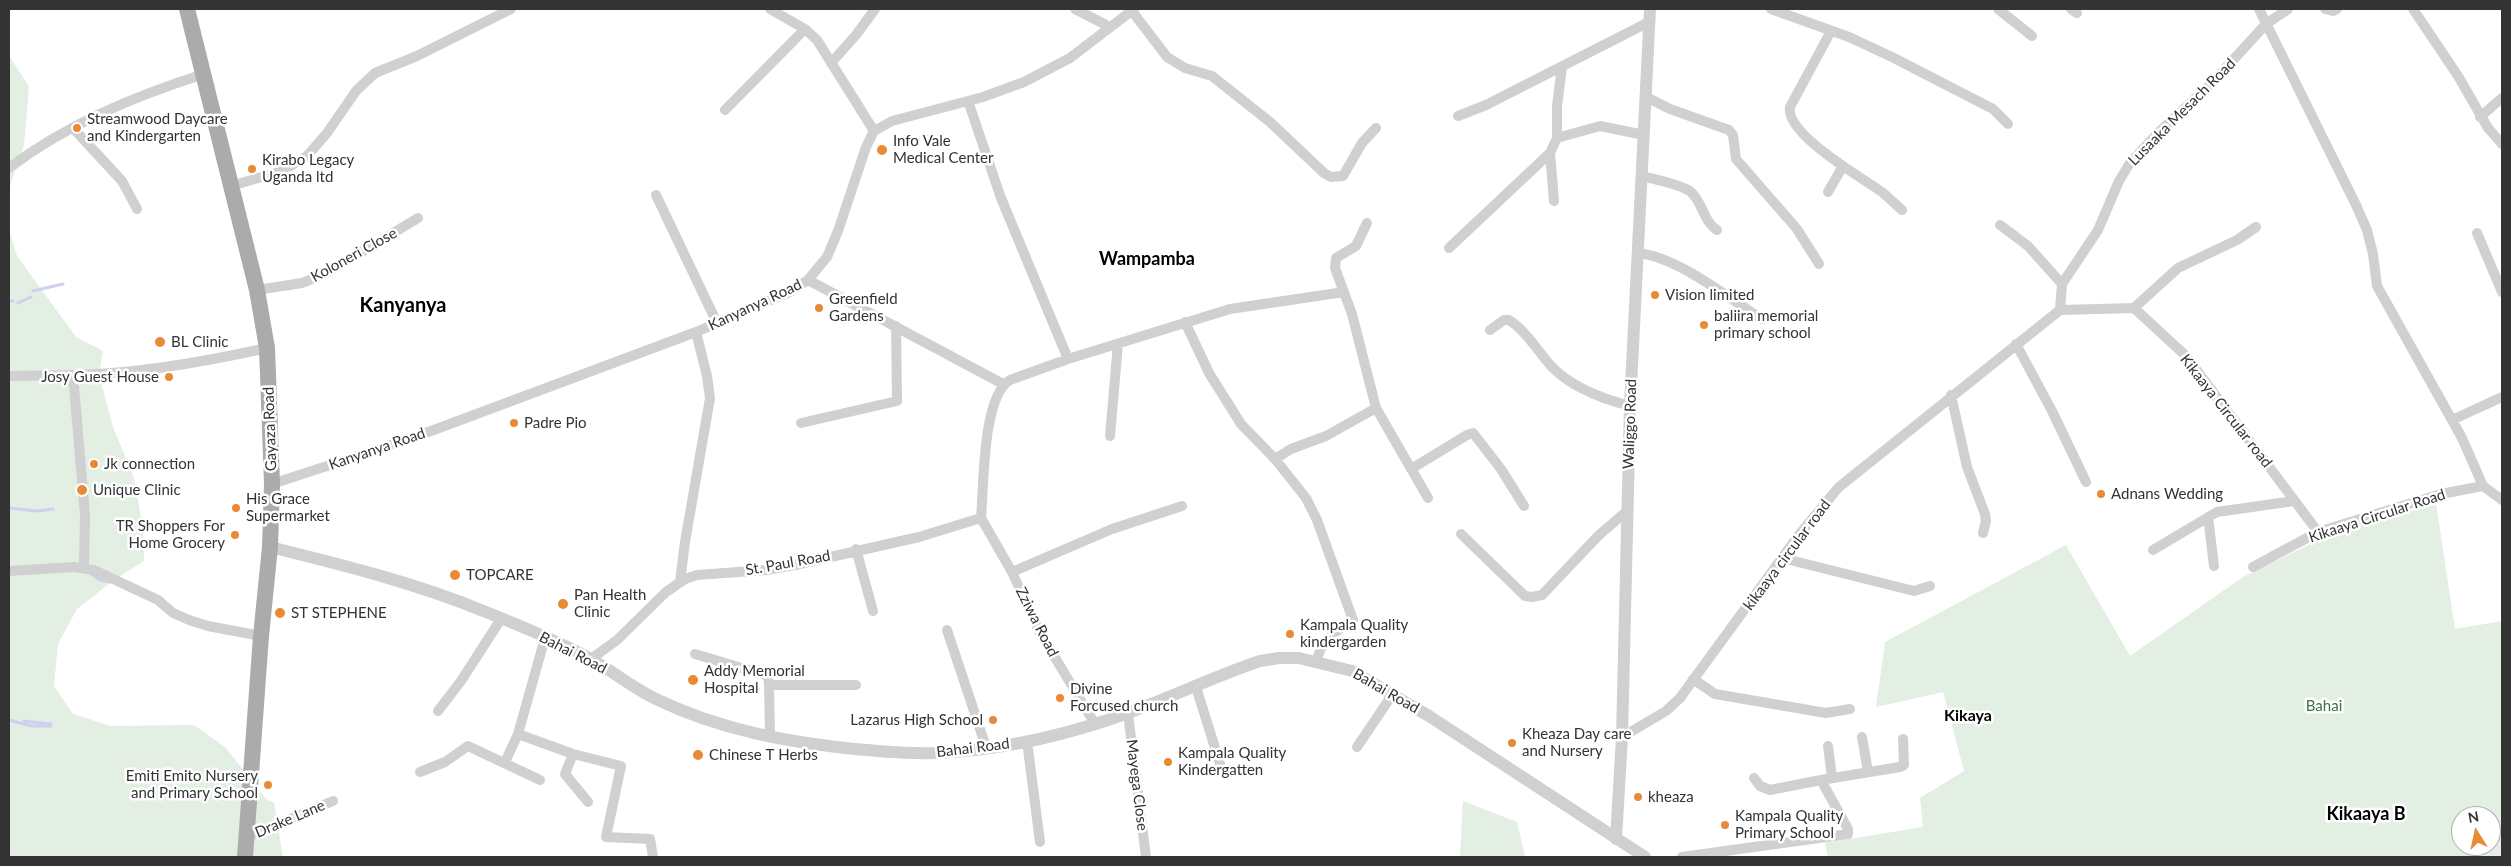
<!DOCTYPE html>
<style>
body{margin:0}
#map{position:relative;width:2511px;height:866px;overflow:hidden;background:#fff;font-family:Lato,sans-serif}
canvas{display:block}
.frame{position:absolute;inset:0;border:10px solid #333;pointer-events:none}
.north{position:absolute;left:2451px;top:806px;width:50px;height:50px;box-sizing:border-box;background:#fff;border:1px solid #adadad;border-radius:50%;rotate:350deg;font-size:14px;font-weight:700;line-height:20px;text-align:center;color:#333}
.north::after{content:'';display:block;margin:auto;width:18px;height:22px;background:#e98a36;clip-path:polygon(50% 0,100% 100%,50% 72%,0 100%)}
</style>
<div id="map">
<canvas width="2511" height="866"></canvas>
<div class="frame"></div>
<div class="north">N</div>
</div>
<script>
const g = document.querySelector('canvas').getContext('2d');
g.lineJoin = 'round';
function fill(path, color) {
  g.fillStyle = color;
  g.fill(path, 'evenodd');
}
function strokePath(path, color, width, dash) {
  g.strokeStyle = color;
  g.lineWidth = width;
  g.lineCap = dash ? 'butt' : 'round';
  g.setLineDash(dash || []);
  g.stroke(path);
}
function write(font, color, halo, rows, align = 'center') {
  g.font = font + ' Lato,sans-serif';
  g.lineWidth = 5;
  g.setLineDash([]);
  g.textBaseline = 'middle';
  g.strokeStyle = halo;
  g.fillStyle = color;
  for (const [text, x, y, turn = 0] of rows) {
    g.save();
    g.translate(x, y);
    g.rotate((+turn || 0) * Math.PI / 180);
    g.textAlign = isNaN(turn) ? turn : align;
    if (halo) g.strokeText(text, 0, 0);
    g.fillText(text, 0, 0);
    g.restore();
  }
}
fill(new Path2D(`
 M9,56l20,30 -5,59 -15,44z
 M9,230l8,26 59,81 27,14 -4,23 14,53 21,51 9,51 1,32 -30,19 -37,29 -19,35 -4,42 19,28 38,12 83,-1 32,23 41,52 7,2 9,55h-274z
 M2436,504l19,125 47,-8v236h-674l-3,-14 98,-16 -3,-29 44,-27 -21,-79 -67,15 9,-65 181,-97 64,111 113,-79 86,-42zM2461,816h30v30h-30z
 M1463,801l54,21 8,35h-65z`), '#e2efe2');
strokePath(new Path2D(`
 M33,291l30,-7
 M9,301h4
 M18,303l13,-6
 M9,508l28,3 16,-2
 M91,574l9,6 10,2
 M9,720l23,6h19
 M24,721l27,3`), '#ced0ee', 3);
strokePath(new Path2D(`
 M770,9l35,20 12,11 57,91
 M1075,9l35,18
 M1771,9l78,28 43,20 101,52 15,15
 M1998,9l34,27
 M2071,9l6,4
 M2259,9l97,196 11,25 6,24 4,32 85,152 21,48
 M2325,9l8,2 4,-2
 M2413,9l45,67 30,52 14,16
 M1132,11l35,46 18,11 27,8 58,46 54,51 7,4 12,-1 19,-33 14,-15
 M1831,31l-41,76c-5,27 71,70 92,85 7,6 13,12 20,18
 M831,63l25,-28 19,-26
 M1646,97l24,12 59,21 4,5 3,24 61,70 22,35
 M968,101l33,97 67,161
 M725,110l80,-81
 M1458,116l28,-11 163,-83
 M2480,117l22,-19
 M73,128l49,53 15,28
 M1557,138l43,-12 44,9
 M1550,153l4,48
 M9,168c58,-44 126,-72 195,-94
 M1642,176c11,3 41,9 49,16 12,11 12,29 26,38
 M231,186l51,-15 25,-15 20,-23 29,-42 19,-18 42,-17 94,-47
 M1828,192l15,-26
 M656,195l61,128
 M1367,223l-11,23 -20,12 -1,10 17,46 24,94 52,90
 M2000,225l28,21 34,38
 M2477,233l25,59
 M1449,248l101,-95 7,-15v-32l5,-39
 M1638,253c40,4 90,45 124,66
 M808,280l195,104
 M257,290l45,-7 23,-9 93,-56
 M2134,308l44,-40 59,-28 19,-13
 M2060,310l2,-26 36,-54 21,-49 11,-18 29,-31 53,-49 54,-59 22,-15
 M2060,310l74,-2 52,48 132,176
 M1185,322l24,51 32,51 34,35 31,39 11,22 36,100c-17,12 -33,20 -36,41
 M1490,330l14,-10h5c16,10 29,31 42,46 20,21 52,33 79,40
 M2016,344l36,67 34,71
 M9,376l64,-1
 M1951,395l16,72 18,47 1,7 -3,12
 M2452,420l50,-23
 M801,423l96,-22 -1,-75
 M1110,436l8,-92
 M1275,459l16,-10 35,-13 50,-28
 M1411,469l56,-34 6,-2 28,36 23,37
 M272,484l143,-47 281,-105 92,-39 20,-13 19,-23 11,-26 28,-84 8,-16 18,-10 91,-24 41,-15 46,-24 64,-49
 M2208,517l6,49
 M981,518c3,-32 1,-121 29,-138l58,-21 162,-50 114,-17
 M981,518l31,54 27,59 56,93
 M1461,534l64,62 7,1 10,-2 57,-60 28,-24
 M856,549l17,62
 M2153,550l64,-38 77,-11
 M1782,558l132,33 16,-5
 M2253,567l65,-35 123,-38 42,-8 19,14
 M84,568l1,-53 -12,-140c65,-1 131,-13 194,-27
 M9,571l65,-4 20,3 64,30 15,13 16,7 19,6 53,10
 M1012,572l100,-43 70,-23
 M680,582l5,-40 25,-144 -3,-22 -11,-44
 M947,630l39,117
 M695,654l73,22 1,9
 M591,659l26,-19 49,-48 19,-13 12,-4 69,-5 29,-5 124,-28 62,-19
 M1693,679l22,15 111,19 24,-4
 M1196,687l25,80
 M438,711l23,-30 40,-62
 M1128,714l18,143
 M518,734l55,20 48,12 -15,71 44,2 3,18
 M770,737l-1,-52h87
 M1622,737l44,-26 14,-13 118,-162 41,-49 221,-177
 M1862,737l6,35
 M1027,741l13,101
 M1828,746l4,32
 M1357,747l35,-52
 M573,754l-8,20 23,28
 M505,762l13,-28 27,-96
 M420,772l25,-10 23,-16 72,34
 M1821,780l79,-13 4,-2 -1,-26
 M247,837l86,-36
 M1682,857l166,-23v-5l-27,-49 -51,10 -10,-4 -6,-8`), '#d0d0d0', 10);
strokePath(new Path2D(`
 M270,547c73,18 146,36 216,65 35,14 72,29 105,47 23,13 43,30 67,41 63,30 129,42 197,49 33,3 66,6 100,3 58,-5 118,-19 173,-39 44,-16 87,-37 132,-52l19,-3h20l53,13 77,45 216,141
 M1616,839l6,-102 8,-331 20,-397`), '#d0d0d0', 12);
strokePath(new Path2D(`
 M187,9l70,281 10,58 5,136 -2,63 -9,89 -16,221`), '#ababab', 16);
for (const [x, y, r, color] of [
 [77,128,5,"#e98a36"],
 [882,150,6,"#e98a36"],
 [252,169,5,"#e98a36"],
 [1655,295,5,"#e98a36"],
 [819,308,5,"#e98a36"],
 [1704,325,5,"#e98a36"],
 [160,342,6,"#e98a36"],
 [169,377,5,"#e98a36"],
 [514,423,5,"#e98a36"],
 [94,464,5,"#e98a36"],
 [82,490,6,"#e98a36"],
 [2101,494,5,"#e98a36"],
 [236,508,5,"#e98a36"],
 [235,535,5,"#e98a36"],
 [455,575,6,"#e98a36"],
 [563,604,6,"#e98a36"],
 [280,613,6,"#e98a36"],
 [1290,634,5,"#e98a36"],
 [693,680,6,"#e98a36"],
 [1060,698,5,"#e98a36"],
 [993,720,5,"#e98a36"],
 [1512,743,5,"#e98a36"],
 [698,755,6,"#e98a36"],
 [1168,762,5,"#e98a36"],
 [268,785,5,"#e98a36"],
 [1638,797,5,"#e98a36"],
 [1725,825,5,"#e98a36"]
]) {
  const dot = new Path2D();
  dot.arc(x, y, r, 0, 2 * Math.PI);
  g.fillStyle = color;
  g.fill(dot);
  strokePath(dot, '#fff', 2);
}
write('15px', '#333', '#fff', [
 ["Lusaaka Mesach Road",2182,112,-45],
 ["Koloneri Close",354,255,-29],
 ["Kanyanya Road",755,305,-25],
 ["Kikaaya Circular road",2226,411,52],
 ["Waliggo Road",1630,424,-88],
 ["Gayaza Road",270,429,-92],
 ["Kanyanya Road",377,449,-19],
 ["Kikaaya Circular Road",2377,516,-18],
 ["kikaaya circular road",1787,555,-53],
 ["St. Paul Road",788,563,-10],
 ["Zziwa Road",1037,622,63],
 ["Bahai Road",573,653,27],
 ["Bahai Road",1386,691,30],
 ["Bahai Road",973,748,-7],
 ["Mayega Close",1137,785,83],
 ["Drake Lane",290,819,-23]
]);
write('15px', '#333', '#fff', [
 ["Streamwood Daycare",87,119],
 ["and Kindergarten",87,136],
 ["Info Vale",893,141],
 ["Medical Center",893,158],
 ["Kirabo Legacy",262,160],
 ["Uganda ltd",262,177],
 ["Vision limited",1665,295],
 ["Greenfield",829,299],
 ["Gardens",829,316],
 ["baliira memorial",1714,316],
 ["primary school",1714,333],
 ["BL Clinic",171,342],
 ["Josy Guest House",159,377,"right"],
 ["Padre Pio",524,423],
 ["Jk connection",104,464],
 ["Unique Clinic",93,490],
 ["Adnans Wedding",2111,494],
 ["His Grace",246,499],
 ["Supermarket",246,516],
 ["TR Shoppers For",225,526,"right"],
 ["Home Grocery",225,543,"right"],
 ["TOPCARE",466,575],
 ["Pan Health",574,595],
 ["Clinic",574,612],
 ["ST STEPHENE",291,613],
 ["Kampala Quality",1300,625],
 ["kindergarden",1300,642],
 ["Addy Memorial",704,671],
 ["Hospital",704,688],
 ["Divine",1070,689],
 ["Forcused church",1070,706],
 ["Lazarus High School",983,720,"right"],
 ["Kheaza Day care",1522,734],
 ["and Nursery",1522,751],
 ["Kampala Quality",1178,753],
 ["Kindergatten",1178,770],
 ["Chinese T Herbs",709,755],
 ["Emiti Emito Nursery",258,776,"right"],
 ["and Primary School",258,793,"right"],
 ["kheaza",1648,797],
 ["Kampala Quality",1735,816],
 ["Primary School",1735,833]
], 'left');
write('15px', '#3e7142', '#fff', [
 ["Bahai",2324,706]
]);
write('bold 16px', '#000', '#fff', [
 ["Kikaya",1968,716]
]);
write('bold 18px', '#000', '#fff', [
 ["Wampamba",1147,259],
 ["Kikaaya B",2366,814]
]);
write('bold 20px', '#000', '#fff', [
 ["Kanyanya",403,306]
]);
</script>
